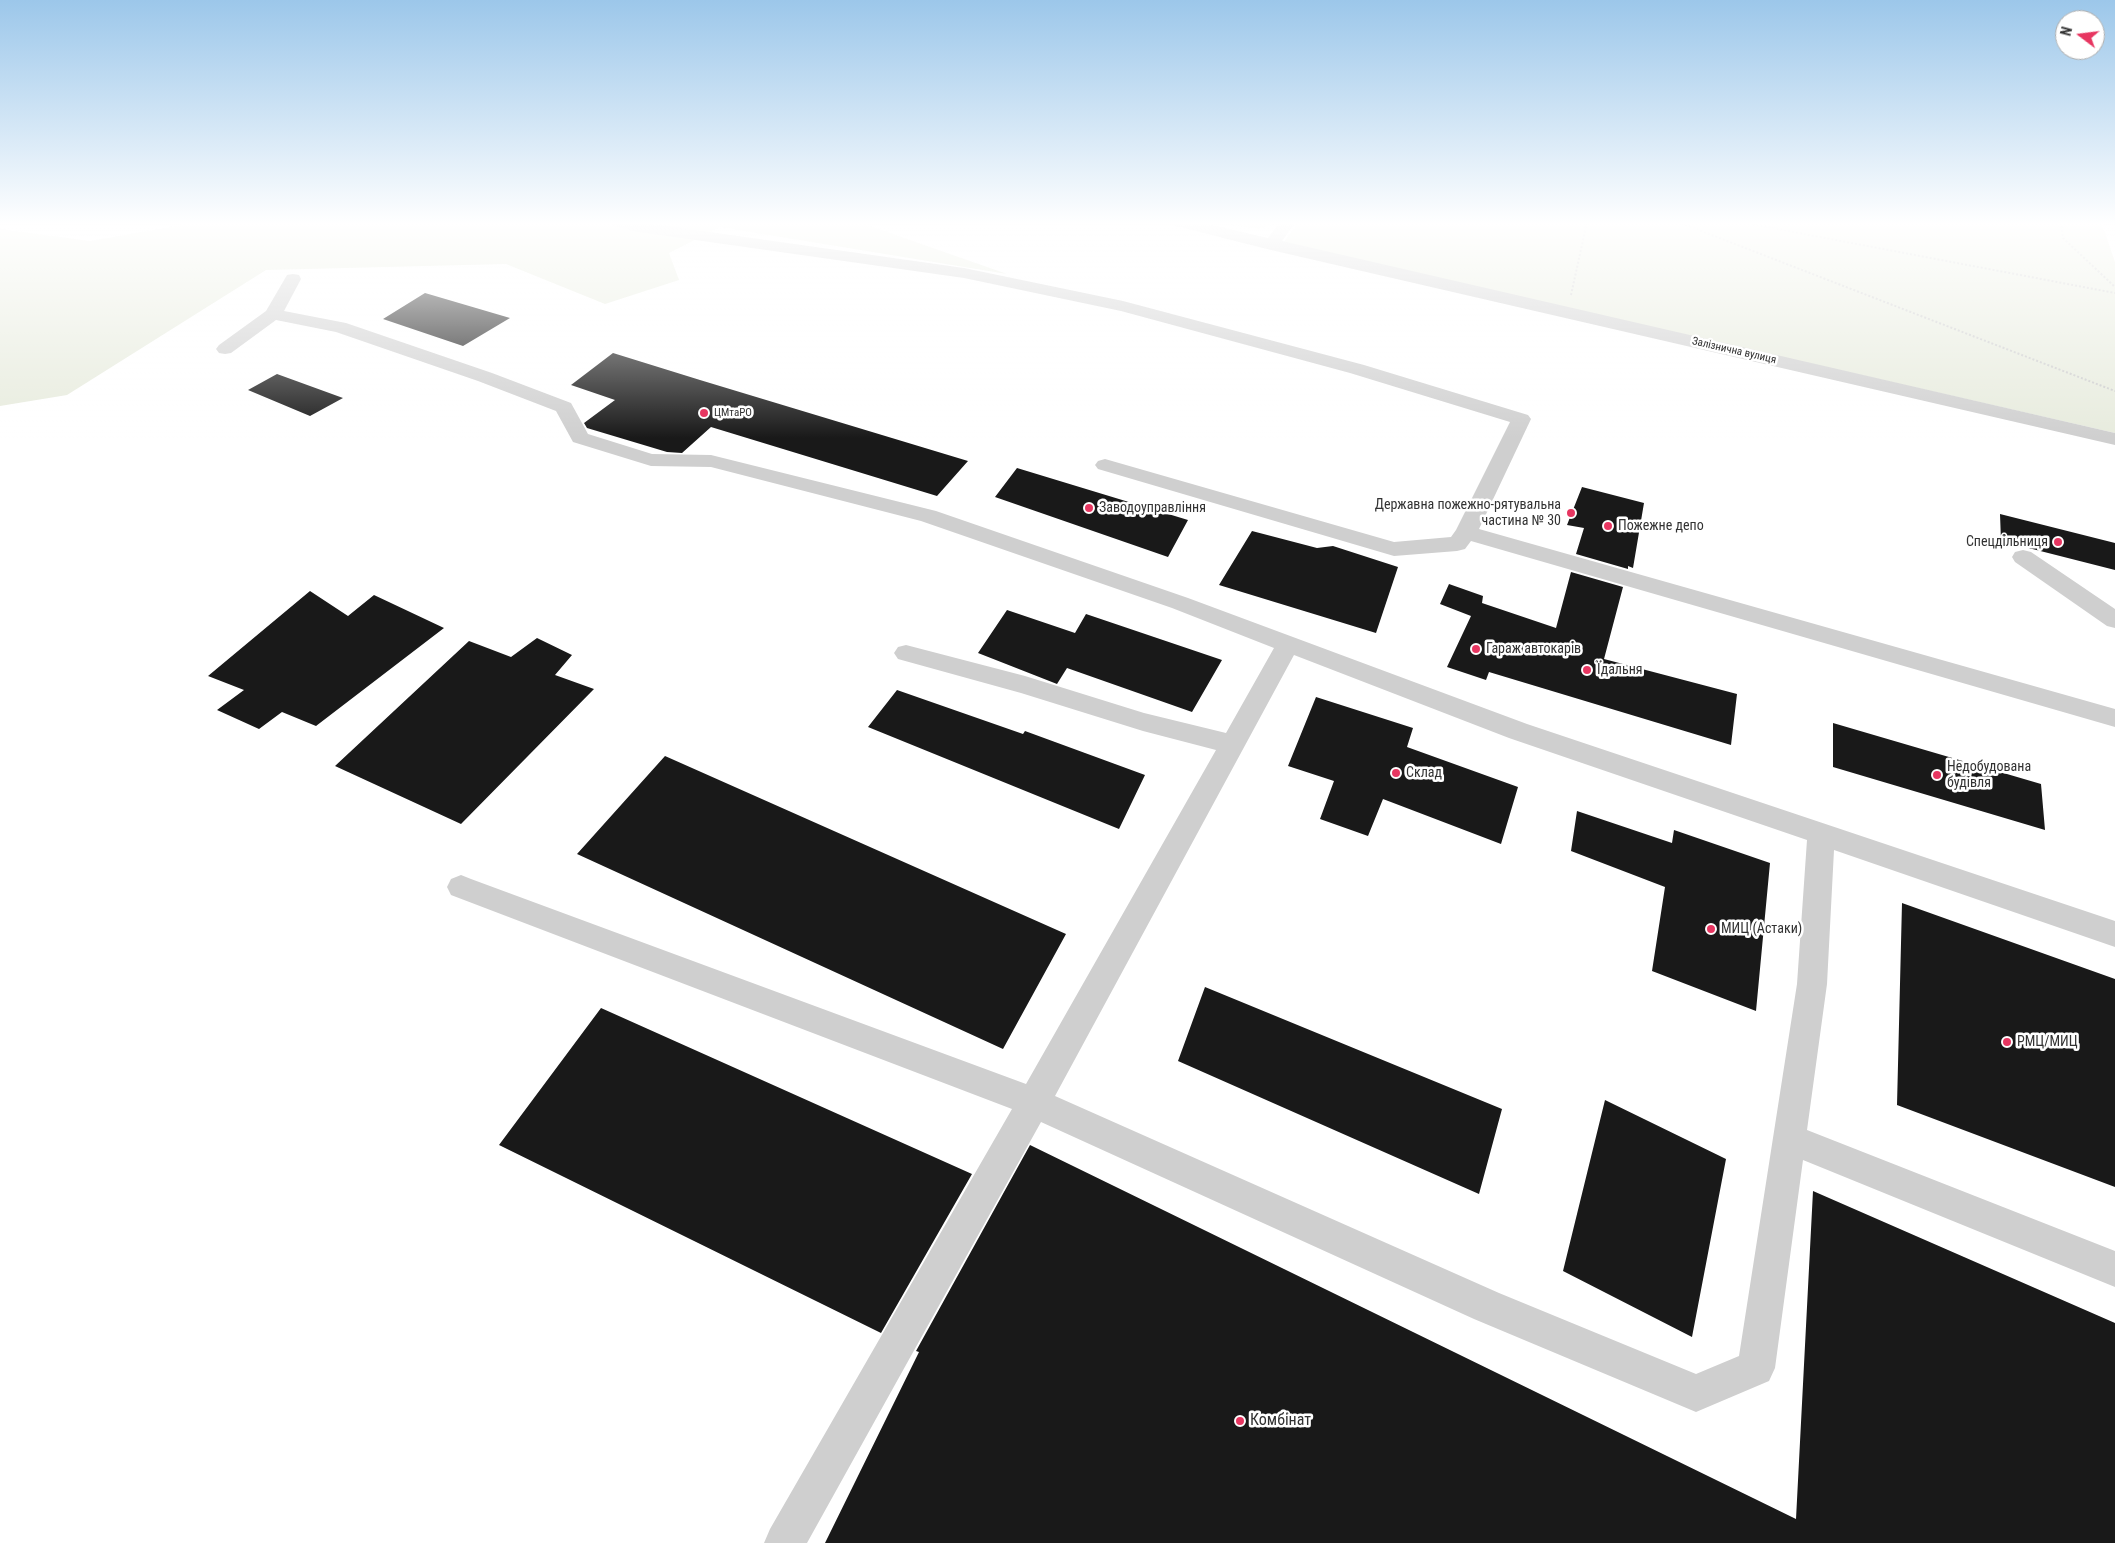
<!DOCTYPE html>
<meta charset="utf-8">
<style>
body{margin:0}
#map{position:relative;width:2115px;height:1543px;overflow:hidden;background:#fff;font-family:"Roboto Condensed",sans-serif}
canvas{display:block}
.north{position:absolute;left:2055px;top:10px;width:50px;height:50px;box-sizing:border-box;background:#fff;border:1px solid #adadad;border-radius:50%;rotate:285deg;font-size:14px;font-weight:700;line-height:20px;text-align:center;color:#323232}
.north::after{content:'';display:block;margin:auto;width:18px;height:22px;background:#e73661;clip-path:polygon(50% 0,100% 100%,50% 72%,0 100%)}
</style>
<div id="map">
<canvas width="2115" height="1543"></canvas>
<div class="north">N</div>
</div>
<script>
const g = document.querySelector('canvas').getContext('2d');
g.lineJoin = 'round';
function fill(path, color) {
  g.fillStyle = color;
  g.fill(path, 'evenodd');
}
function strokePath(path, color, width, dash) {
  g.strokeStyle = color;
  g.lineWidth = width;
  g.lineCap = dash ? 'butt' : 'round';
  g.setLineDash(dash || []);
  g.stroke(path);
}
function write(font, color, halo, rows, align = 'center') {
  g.font = font + ' "Roboto Condensed",sans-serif';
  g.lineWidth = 5;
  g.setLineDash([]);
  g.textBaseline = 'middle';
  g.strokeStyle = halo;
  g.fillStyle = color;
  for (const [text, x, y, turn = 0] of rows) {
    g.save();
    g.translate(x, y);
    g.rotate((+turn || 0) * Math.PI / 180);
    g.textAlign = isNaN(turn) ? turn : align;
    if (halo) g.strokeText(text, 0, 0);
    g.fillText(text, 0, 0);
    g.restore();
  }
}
fill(new Path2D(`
 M198,222h661l148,52 -287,-47 -51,26 10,27 -74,24 -99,-40 -240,6 -199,125 -67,11v-177l90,12z
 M1216,222h62l-2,2 -19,5z
 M1299,222l803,2 13,38v171l-832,-190z`), '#e7ebdd');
fill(new Path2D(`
 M425,293l85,25 -47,28 -80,-27z
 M613,353l87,27 268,81 -31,35 -226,-69 -29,26 -15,-1 -80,-24 -3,-5 31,-23 -44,-15z
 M277,374l66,24 -33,18 -62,-26z
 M1017,468l171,52 -20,37 -173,-60z
 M1582,487l62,16 -11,65 -5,-2v3l-52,-15 8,-26 -17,-3z
 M2000,514l115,29v27l-114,-29z
 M1252,531l65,17 16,-2 65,21 -22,66 -157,-48z
 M1571,572l52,15 -19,72 133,35 -6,51 -242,-73 -3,8 -39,-13 24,-51 -31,-12 9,-20 34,12 -1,7 74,25z
 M310,591l38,25 26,-21 70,33 -128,98 -34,-14 -23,17 -42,-19 27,-20 -36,-14z
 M1007,610l68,23 11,-19 136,46 -30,52 -125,-44 -10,16 -79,-31z
 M537,638l35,17 -17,20 39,14 -133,135 -126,-58 134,-125 42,16z
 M897,690l126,44 2,-3 120,44 -26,54 -251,-102z
 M1316,697l97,31 -6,19 111,40 -17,57 -118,-45 -15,37 -48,-17 14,-38 -46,-15z
 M1833,723l208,61 4,46 -212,-63z
 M665,756l401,178 -63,115 -426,-195z
 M1577,811l95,32 2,-13 96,33 -14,148 -104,-40 13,-84 -94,-36z
 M1902,903l213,76v208l-218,-82z
 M1205,987l297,122 -23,85 -301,-133z
 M601,1008l371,166 -91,159 -382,-188z
 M1605,1100l121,59 -34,178 -129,-66z
 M1030,1145l766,374 17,-328 302,132v220h-1290l94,-191 -3,-1z`), '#191919');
strokePath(new Path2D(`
 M1678,222l437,169
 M1741,222l374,71
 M2061,222l2,16 52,49
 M1571,295l16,-73`), '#ccc', 2, [2, 2]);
fill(new Path2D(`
 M610,222h29l325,46 159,33 241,64 164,50 3,4 -52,110 636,180v18l-644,-186 -6,8 -8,2 -63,5 -296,-87 -3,-4 3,-4 7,-2 7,2 282,81 57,-5 5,-7 54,-108 -160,-49 -229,-62 -157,-33 -332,-47 -20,-6z
 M1170,222h29l69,16 12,-16h16l-14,19 833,192v12l-844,-195 -99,-25z
 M293,274l6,1 2,4 -17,32 62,12 146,50 79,30 17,31 64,20 59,1 225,56 252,87 339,126 588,197v26l-281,-97 -7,134 -20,146 308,121v36l-312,-127 -28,208 -6,13 -73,31 -222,-93 -433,-197 -234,421h-43l6,-14 242,-420 -561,-214 -4,-8 4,-8 10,-4 10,4 555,205 190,-334 -73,-19 -122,-38 -123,-34 -4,-6 4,-6 8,-2 119,31 119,37 82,20 48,-85 -102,-40 -251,-87 -210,-54 -60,-1 -78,-24 -17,-31 -78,-30 -142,-49 -60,-12 -45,33 -6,1 -6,-1 -3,-4 3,-4 47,-34 21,-36zM1294,655l215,83 298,102 -10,144 -58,372 -43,18 -197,-81 -444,-197z
 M2023,550l8,2 84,57v19l-8,-2 -92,-64 -3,-5 3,-5z`), '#cfcfcf');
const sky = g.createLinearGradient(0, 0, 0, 438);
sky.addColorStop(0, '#9cc7ea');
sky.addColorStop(0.51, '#fff');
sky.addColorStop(1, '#ffffff00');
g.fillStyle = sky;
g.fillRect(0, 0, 2115, 438);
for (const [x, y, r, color] of [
 [704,413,5,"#e73661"],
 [1089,508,5,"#e73661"],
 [1571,513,5,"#e73661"],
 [1608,526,5,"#e73661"],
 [2058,542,5,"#e73661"],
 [1476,649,5,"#e73661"],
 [1587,670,5,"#e73661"],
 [1396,773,5,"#e73661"],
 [1937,775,5,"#e73661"],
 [1711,929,5,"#e73661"],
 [2007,1042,5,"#e73661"],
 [1240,1421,5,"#e73661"]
]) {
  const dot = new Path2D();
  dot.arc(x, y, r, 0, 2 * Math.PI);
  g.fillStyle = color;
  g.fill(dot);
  strokePath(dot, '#fff', 2);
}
write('11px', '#323232', '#fff', [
 ["Залізнична вулиця",1734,351,13]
]);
write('11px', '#323232', '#fff', [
 ["ЦМтаРО",714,413]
], 'left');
write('14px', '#323232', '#fff', [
 ["Державна пожежно-рятувальна",1561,505,"right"],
 ["частина № 30",1561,521,"right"],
 ["Заводоуправління",1099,508],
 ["Пожежне депо",1618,526],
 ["Спецдільниця",2048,542,"right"],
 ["Гараж автокарів",1486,649],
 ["Їдальня",1597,670],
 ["Недобудована",1947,767],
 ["будівля",1947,783],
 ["Склад",1406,773],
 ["МИЦ (Астаки)",1721,929],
 ["РМЦ/МИЦ",2017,1042]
], 'left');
write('16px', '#323232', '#fff', [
 ["Комбінат",1250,1421]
], 'left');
</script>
